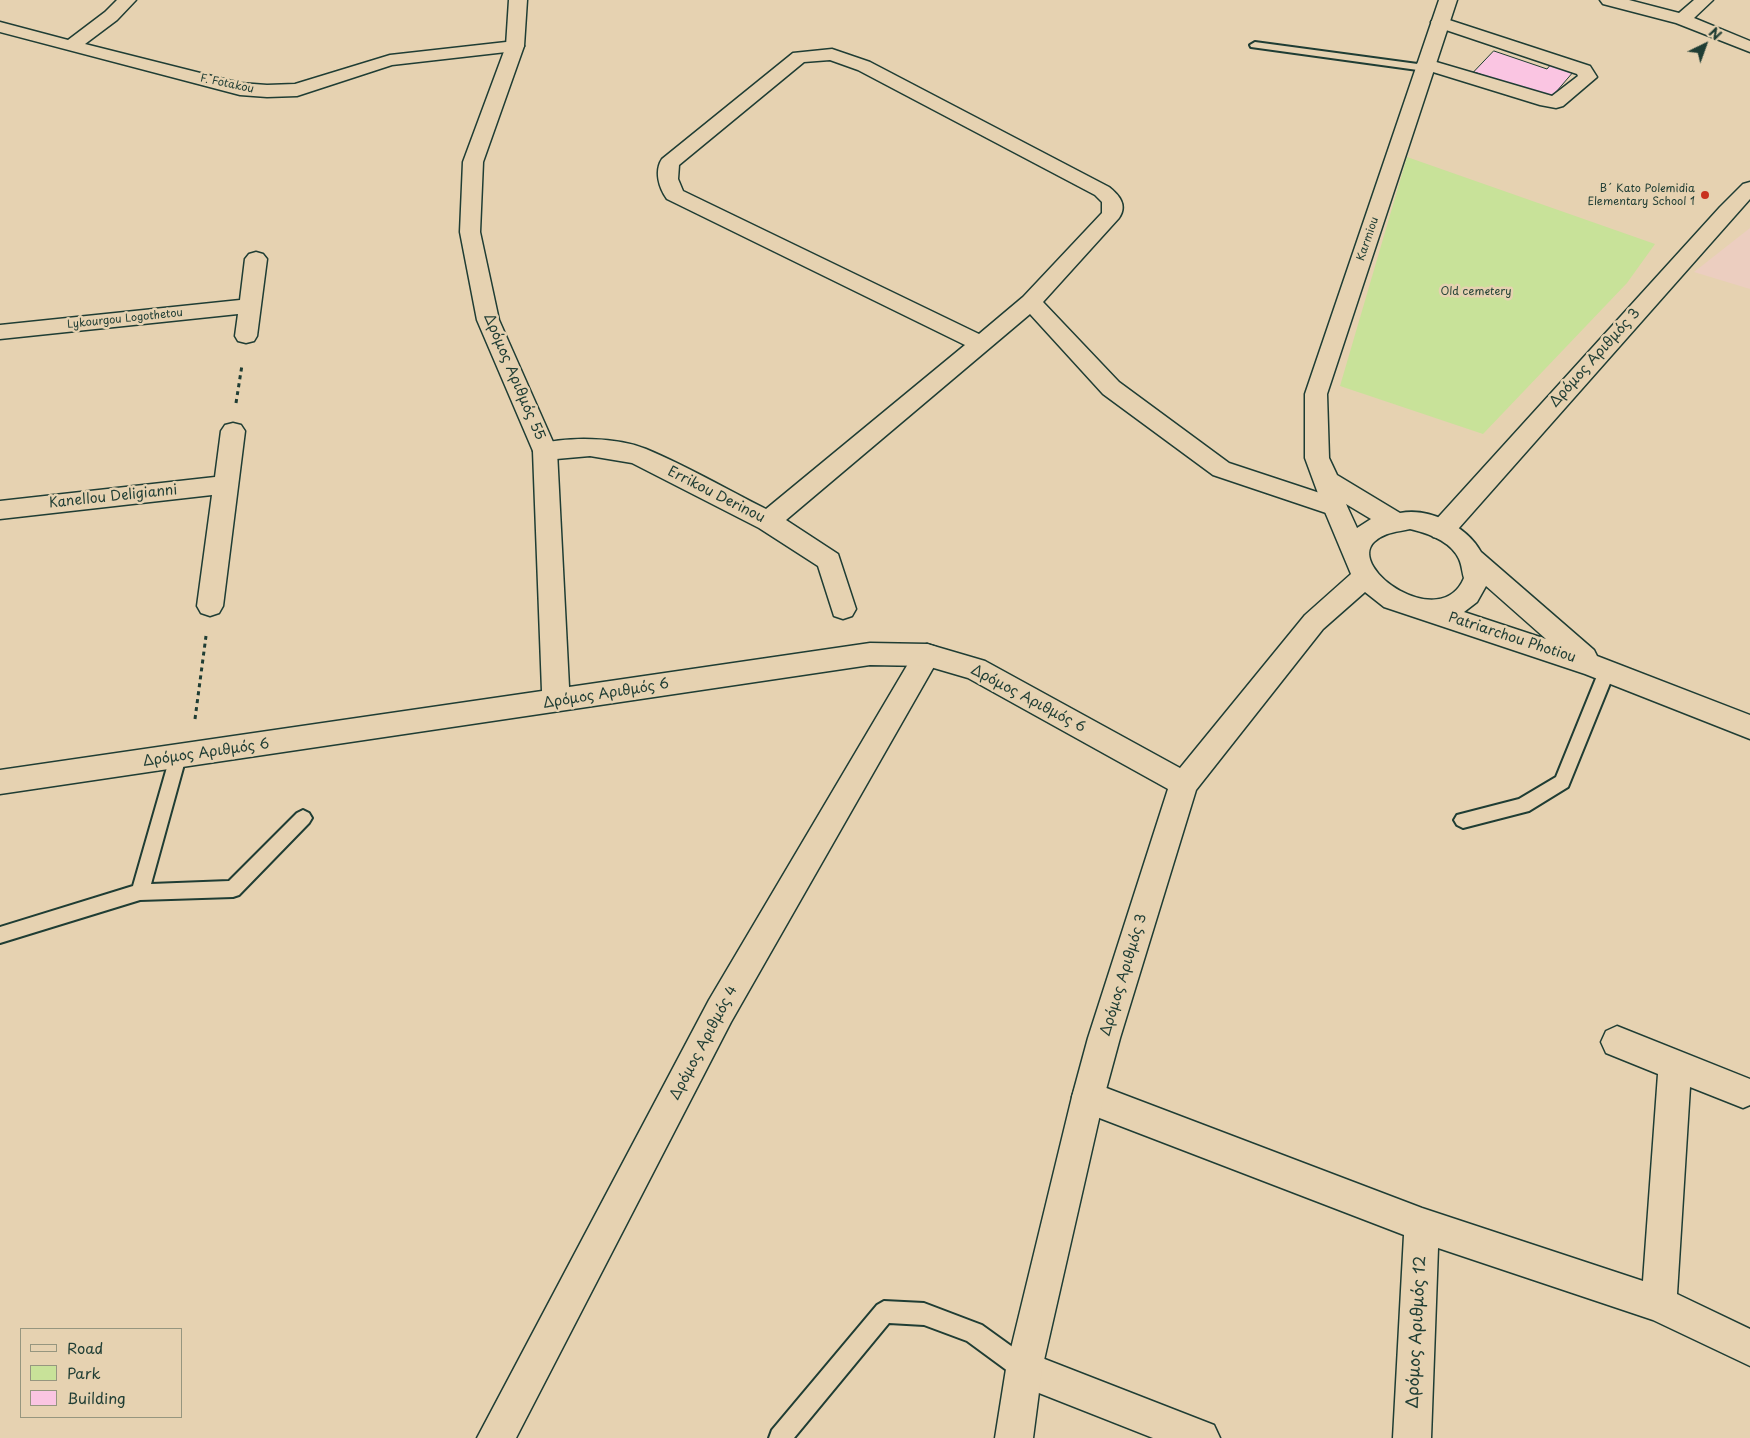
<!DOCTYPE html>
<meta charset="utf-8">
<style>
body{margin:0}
#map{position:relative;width:1750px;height:1438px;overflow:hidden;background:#e6d2b1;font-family:"Playpen Sans",sans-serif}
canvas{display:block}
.legend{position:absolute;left:20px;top:1328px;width:162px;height:90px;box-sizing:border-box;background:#e6d2b1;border:1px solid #96967f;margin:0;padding:6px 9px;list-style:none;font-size:15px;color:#1f3d34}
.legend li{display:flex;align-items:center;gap:10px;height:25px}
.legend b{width:25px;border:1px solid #96967f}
.north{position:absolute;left:1680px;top:20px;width:50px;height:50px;-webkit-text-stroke:4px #e6d2b1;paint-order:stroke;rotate:42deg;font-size:14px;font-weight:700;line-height:20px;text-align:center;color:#1f3d34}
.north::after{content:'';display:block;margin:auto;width:18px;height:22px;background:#1f3d34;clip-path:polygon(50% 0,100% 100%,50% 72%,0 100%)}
</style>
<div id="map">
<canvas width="1750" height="1438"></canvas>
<ul class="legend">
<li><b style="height:6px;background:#e6d2b1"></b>Road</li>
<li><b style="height:14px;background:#c8e299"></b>Park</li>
<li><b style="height:14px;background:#fac5e2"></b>Building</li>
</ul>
<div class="north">N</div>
</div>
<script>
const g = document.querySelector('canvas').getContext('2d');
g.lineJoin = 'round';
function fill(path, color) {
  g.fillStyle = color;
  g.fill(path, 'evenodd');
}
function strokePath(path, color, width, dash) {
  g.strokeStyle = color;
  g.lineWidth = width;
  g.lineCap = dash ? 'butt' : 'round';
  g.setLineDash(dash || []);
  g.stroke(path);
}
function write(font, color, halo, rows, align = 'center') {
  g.font = font + ' "Playpen Sans",sans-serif';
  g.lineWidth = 5;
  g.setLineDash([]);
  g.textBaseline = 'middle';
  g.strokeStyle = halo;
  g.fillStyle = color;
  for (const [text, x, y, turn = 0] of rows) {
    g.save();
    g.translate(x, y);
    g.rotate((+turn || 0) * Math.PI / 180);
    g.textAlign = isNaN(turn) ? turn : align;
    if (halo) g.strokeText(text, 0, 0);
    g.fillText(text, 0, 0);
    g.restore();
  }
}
fill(new Path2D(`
 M1750,228v61l-56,-17z`), '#eccec0');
fill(new Path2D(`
 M1407,157l248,87 -28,39 -144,151 -143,-48z`), '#c8e299');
const building = new Path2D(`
 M1494,51l53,18 5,-6 22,8 -24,28 -76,-27z`);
fill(building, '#fac5e2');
strokePath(building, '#1f3d34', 1);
const service = new Path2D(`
 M1255,42l170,23 5,3 -5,3 -174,-24 -1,-2z
 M1607,665l6,1 2,5 -47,116 -39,24 -66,17 -6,-3 -3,-5 3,-5 62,-16 37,-22 43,-106 2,-5z
 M178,750l6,2 2,5 -35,127 78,-3 68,-68 6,-3 6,3 3,5 -3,5 -70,72 -6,2 -93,3 -140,43v-16l133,-41 37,-129 2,-5z
 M884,1301l40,2 50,19 8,3 50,36 3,8 -3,8 -8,3 -8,-3 -49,-36 -43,-16 -35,-2 -95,115h-25l3,-8 105,-125z`);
const minor = new Path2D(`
 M117,0h19l-19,20 -32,24 155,39 27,2 28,-1 95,-29 125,-14 6,1 3,4 -3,4 -6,1 -123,14 -95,31 -30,1 -27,-2 -240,-63v-10l68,18 37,-28z
 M1600,0h29l50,13 15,-13h19l-19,18 56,23v11l-74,-29 -73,-19z
 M1440,17l150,49 7,11 -34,29 -7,2 -16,-3 -120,-37 -3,-4 3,-4 6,-1 126,37 26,-20 -1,-2 -143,-48 -3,-4 3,-4z
 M832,49l38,13 239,125c10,8 19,18 10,31l-76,84 76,80 110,81 115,38 3,6 -3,6 -9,3 -122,-41 -110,-81 -73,-80 -244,206 52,34 18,55 -4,7 -9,3 -9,-3 -16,-50 -59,-38 -127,-65 -42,-7 -45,4 -8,-3 -4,-6 4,-6c29,-9 81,-8 109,4 41,17 80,40 120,60l199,-164 -298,-146c-8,-11 -13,-28 -5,-40l131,-106zM830,60l28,10 237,125 7,7v11l-79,84 -44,37 -296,-143 -5,-12 1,-14 125,-103z
 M1750,182v17l-299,338 -9,2 -9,-2 -3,-7 3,-7 287,-316 23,-23z
 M256,252l7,2 4,5 -10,77 -3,5 -8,2 -8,-2 -3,-5 3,-22 -238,25v-14l240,-25 5,-41 4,-5z
 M233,423l8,2 4,6 -22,175 -4,7 -9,3 -9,-3 -4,-7 15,-111 -212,24v-18l215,-24 6,-46 4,-6z
 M927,644l9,3 4,8 -4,8 -205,359 -215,416h-39l232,-438 209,-353z
 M1617,1026l133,53v26l-7,3 -53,-21 -13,207 73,35v37l-97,-46 -215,-72 -7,190h-38l11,-203 -328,-126 -4,-12 4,-12 12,-4 334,127 221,73 15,-207 -52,-21 -5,-11 5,-11z
 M1024,1351l190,74 6,13h-67l-142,-56 -5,-13 5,-13z`);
const tertiary = new Path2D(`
 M509,0h18l-3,46 -41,116 -3,70 19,88 58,131 12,236 301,-44 57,1 58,17 195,107 125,-153 46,-41 -28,-67 -18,-49v-64l134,-394h18l-130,394 2,64 8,17 63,38c29,-6 67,13 81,39l113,98 3,6 153,59v24l-165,-65 -201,-67 -19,-15 -42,37 -127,161 -76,248 -16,59 -62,272 -9,69h-38l11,-69 66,-272 16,-59 80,-249 -200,-111 -41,-12 -57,-1 -870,129v-24l542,-79 -9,-240 -56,-131 -17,-88 3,-70 43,-116zM1346,504l25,15 -14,9zM1410,529c17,4 41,12 49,30 3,6 3,13 5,19 -23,55 -117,-9 -90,-36 10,-10 24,-10 36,-13zM1486,586l60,53 -82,-27 13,-10z`);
strokePath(service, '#1f3d34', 4);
strokePath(minor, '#1f3d34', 3);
strokePath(tertiary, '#1f3d34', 3);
strokePath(new Path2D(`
 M236,403l6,-38
 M195,719l11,-83`), '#1f3d34', 3, [4, 4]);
fill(service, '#e6d2b1');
fill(minor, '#e6d2b1');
fill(tertiary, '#e6d2b1');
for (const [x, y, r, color] of [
 [1705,195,5,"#c8321e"]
]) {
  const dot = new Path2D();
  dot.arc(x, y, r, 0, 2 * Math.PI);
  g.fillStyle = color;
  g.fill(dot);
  strokePath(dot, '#e6d2b1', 2);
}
write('11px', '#1f3d34', '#e6d2b1', [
 ["F. Fotakou",227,84,12],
 ["Karmiou",1368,239,-71],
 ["Lykourgou Logothetou",125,319,-6]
]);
write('11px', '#1f3d34', '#e6d2b1', [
 ["B´ Kato Polemidia",1695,189],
 ["Elementary School 1",1695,202]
], 'right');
write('11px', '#274539', '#e6d2b1', [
 ["Old cemetery",1476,292]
]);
write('14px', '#1f3d34', '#e6d2b1', [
 ["Δρόμος Αριθμός 3",1595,358,-48],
 ["Δρόμος Αριθμός 55",514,377,67],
 ["Errikou Derinou",716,495,27],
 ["Kanellou Deligianni",113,497,-6],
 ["Patriarchou Photiou",1512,638,18],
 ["Δρόμος Αριθμός 6",606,694,-9],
 ["Δρόμος Αριθμός 6",1028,699,28],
 ["Δρόμος Αριθμός 6",206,753,-8],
 ["Δρόμος Αριθμός 3",1124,975,-73],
 ["Δρόμος Αριθμός 4",704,1043,-62]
]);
write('16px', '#1f3d34', '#e6d2b1', [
 ["Δρόμος Αριθμός 12",1417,1332,-87]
]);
</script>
